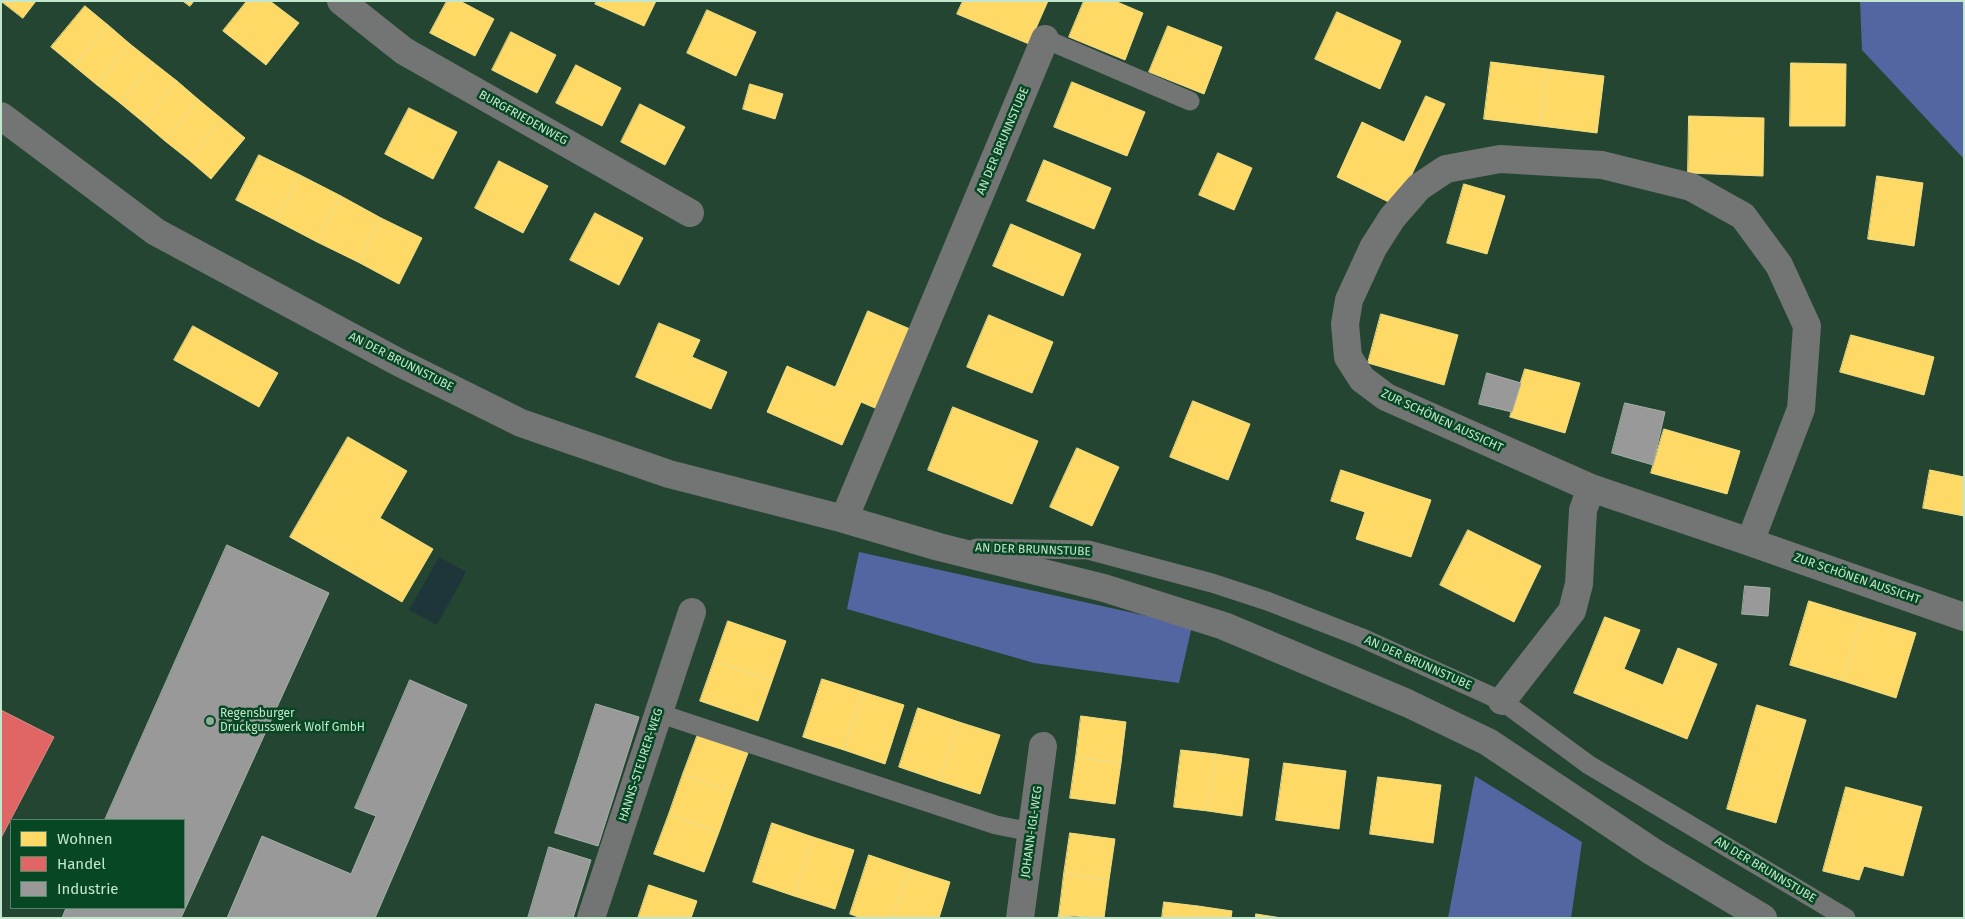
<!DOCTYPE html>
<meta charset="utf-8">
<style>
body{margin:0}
#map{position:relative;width:1965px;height:919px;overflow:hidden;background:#244531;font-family:"Fira Sans",sans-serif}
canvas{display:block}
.frame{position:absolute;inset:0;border:2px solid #c2e7cc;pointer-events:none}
.legend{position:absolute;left:10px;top:819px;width:175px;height:90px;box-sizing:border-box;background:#084724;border:1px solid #528767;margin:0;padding:6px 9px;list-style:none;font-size:15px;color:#c2e7cc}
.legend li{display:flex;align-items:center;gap:10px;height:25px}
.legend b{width:25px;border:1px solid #528767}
</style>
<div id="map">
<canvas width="1965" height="919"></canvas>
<div class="frame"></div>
<ul class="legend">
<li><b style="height:14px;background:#ffd966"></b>Wohnen</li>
<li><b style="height:14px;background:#e06666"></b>Handel</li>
<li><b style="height:14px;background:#999"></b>Industrie</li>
</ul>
</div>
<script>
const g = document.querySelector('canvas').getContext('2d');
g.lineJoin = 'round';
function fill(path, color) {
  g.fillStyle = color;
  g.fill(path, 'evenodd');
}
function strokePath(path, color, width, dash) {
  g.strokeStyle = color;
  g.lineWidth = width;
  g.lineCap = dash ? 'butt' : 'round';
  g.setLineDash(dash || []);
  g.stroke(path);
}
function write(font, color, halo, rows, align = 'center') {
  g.font = font + ' "Fira Sans",sans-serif';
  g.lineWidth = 5;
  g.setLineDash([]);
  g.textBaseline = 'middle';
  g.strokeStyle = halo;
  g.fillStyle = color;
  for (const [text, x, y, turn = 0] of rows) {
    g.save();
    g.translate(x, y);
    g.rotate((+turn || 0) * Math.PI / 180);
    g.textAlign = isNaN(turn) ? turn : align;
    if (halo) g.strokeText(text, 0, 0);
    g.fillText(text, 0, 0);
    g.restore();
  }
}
fill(new Path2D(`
 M1860,1h104v158l-102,-109z
 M859,552l333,74 -13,57 -145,-20 -187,-54z
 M1475,776l107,66 -11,76h-123z`), '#5466a1');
fill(new Path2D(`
 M439,557l27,15 -29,53 -28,-15z`), '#1e3639');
const homes = new Path2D(`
 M1,1h35l-13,17z
 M183,1h11l-4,5z
 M247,1h23l29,22 -33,42 -43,-34z
 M447,1h13l34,18 -19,37 -45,-23z
 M597,1h59l-12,25 -49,-22z
 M963,1h85l-19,43 -72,-30z
 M1084,1h31l28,12 -18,47 -56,-23z
 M85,6l23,19 -34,41 -23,-19z
 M707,10l49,22 -20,44 -49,-23z
 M1337,12l64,29 -21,48 -65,-30z
 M108,25l22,19 -33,41 -23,-19z
 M1168,26l54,21 -18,47 -55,-22z
 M511,32l45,23 -19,38 -45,-23z
 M130,44l24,19 -34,40 -23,-18z
 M1491,62l56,7 -6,57 -57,-7z
 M154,63l23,18 -34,41 -23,-19z
 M1791,63l55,1 -1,62h-55z
 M576,65l45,23 -19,38 -46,-23z
 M1547,69l57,7 -7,57 -56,-7z
 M177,81l22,19 -34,41 -22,-19z
 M1072,82l73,30 -18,44 -73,-29z
 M750,84l33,10 -8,25 -32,-10z
 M1426,96l19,8 -48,102 -60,-29 25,-55 42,20z
 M199,100l23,19 -33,41 -24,-19z
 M640,104l45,23 -20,38 -44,-23z
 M409,108l48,24 -24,47 -48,-25z
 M1689,116l75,2 -1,58 -75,-3z
 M222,119l23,19 -34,41 -22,-19z
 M1218,153l34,15 -18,42 -35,-15z
 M259,155l41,20 -23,46 -41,-21z
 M1044,160l67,28 -17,41 -67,-28z
 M499,161l49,25 -25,47 -48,-25z
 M300,175l41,21 -24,46 -40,-21z
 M1877,176l46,7 -9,63 -46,-7z
 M1464,184l41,12 -18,58 -40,-11z
 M341,196l40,22 -23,44 -41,-20z
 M595,213l48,25 -24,47 -49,-25z
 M381,218l41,20 -23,46 -41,-22z
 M1011,224l70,30 -18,42 -70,-30z
 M868,311l42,18 -35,79 -14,-6 -19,43 -75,-33 20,-46 48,21z
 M1381,314l77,21 -14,50 -76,-22z
 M989,315l64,27 -21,51 -65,-26z
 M659,323l41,17 -8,17 35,15 -16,37 -75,-32z
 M193,326l85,47 -19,34 -85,-47z
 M1851,335l83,22 -10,38 -84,-23z
 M1525,369l55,14 -15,50 -55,-16z
 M1193,401l57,23 -22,56 -58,-23z
 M953,407l85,34 -26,63 -84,-34z
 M1664,429l76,22 -13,43 -76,-21z
 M348,437l59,34 -27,47 53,31 -31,53 -112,-65z
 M1077,448l42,19 -27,59 -42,-19z
 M1341,470l90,30 -20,57 -55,-18 9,-27 -34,-11z
 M1930,470l34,7v39l-41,-8z
 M1468,530l73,36 -27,56 -74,-37z
 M1809,601l53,16 -19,64 -53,-16z
 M1605,617l35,13 -16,39 39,16 15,-37 39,16 -30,75 -113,-46z
 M1862,617l54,16 -20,65 -53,-17z
 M728,621l58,20 -14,40 -58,-20z
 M714,661l58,20 -14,40 -58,-20z
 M822,679l41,13 -19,58 -41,-13z
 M863,692l41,13 -19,59 -41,-14z
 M1757,705l49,15 -30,103 -49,-14z
 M918,708l41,14 -19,59 -41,-14z
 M1081,716l45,6 -5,41 -45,-6z
 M959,722l41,13 -20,59 -40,-13z
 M698,734l50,19 -15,40 -50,-19z
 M1181,750l35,4 -8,57 -34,-4z
 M1216,754l33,5 -7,57 -34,-5z
 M1076,757l45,6 -6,41 -45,-6z
 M1284,763l62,8 -7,58 -63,-9z
 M683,774l50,19 -14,39 -50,-18z
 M1378,777l63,8 -8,58 -63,-9z
 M1846,787l76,20 -19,69 -39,-10 -5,14 -36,-9z
 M669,814l50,18 -15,40 -50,-18z
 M772,823l41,14 -19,59 -41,-14z
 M1070,833l45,6 -6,41 -45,-6z
 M813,837l41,13 -19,59 -41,-13z
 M869,855l41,14 -17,49h-32l-11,-4z
 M910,869l40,13 -11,36h-46z
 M1064,874l45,6 -5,38 -45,-3z
 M649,885l48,16 -6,17h-53z
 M1164,902l34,4 -2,12h-34z
 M1198,906l34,5 -1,7h-35z
 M1256,914l26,4h-26z
 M1059,915l21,3h-22z`);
fill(homes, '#ffd966');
strokePath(homes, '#eddd85', 1);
const shops = new Path2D(`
 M1,710l53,27 -53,101z`);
fill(shops, '#e06666');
strokePath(shops, '#d78d85', 1);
const industry = new Path2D(`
 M1487,373l34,10 -9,29 -33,-8z
 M1625,403l40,9 -12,53 -41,-12z
 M227,545l102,48 -148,325h-119l4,-10h118v-88h-79z
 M1745,586l25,2 -2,28 -26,-2z
 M410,680l57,25 -92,213h-148l35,-82 89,38 25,-58 -21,-8z
 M596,704l43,13 -41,129 -43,-13z
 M549,847l42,13 -18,58h-45z`);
fill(industry, '#999');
strokePath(industry, '#a5b0a8', 1);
strokePath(new Path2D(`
 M1045,39l145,62
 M976,548l112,2 124,33 55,18 93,36 142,64 87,64 257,153
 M658,713l338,112 36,7`), '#737474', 19);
strokePath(new Path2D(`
 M341,1l63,50 286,162
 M1,116l155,116 242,130 123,61 148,51 175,45 95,28 165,41 120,38 183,77 81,39 165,110 110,66
 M844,519l201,-480
 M1750,542l214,75
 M1502,701l70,-90 7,-27 4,-74 8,-22 -205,-91 -24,-18 -14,-22 -3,-33 4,-24 24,-52 19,-30 27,-31 27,-18 54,-10 102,6 89,22 52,29 36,49 28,61 -6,83 -51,133 -159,-54
 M591,918l101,-306
 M1020,918l23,-172`), '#737474', 28);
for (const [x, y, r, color] of [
 [210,721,5,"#8bae96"]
]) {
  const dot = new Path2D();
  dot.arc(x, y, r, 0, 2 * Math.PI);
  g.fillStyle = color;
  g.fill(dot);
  strokePath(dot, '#084724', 2);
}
write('12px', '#c2e7cc', '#084724', [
 ["BURGFRIEDENWEG",523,118,29],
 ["AN DER BRUNNSTUBE",1003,141,-67],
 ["AN DER BRUNNSTUBE",401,362,27],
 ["ZUR SCHÖNEN AUSSICHT",1442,421,25],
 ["AN DER BRUNNSTUBE",1033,550,2],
 ["ZUR SCHÖNEN AUSSICHT",1857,579,19],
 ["AN DER BRUNNSTUBE",1418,663,24],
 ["HANNS-STEURER-WEG",641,765,-72],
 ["JOHANN-IGL-WEG",1032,832,-82],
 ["AN DER BRUNNSTUBE",1765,870,31]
]);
write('12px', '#c2e7cc', '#084724', [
 ["Regensburger",220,714],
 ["Druckgusswerk Wolf GmbH",220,728]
], 'left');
</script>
